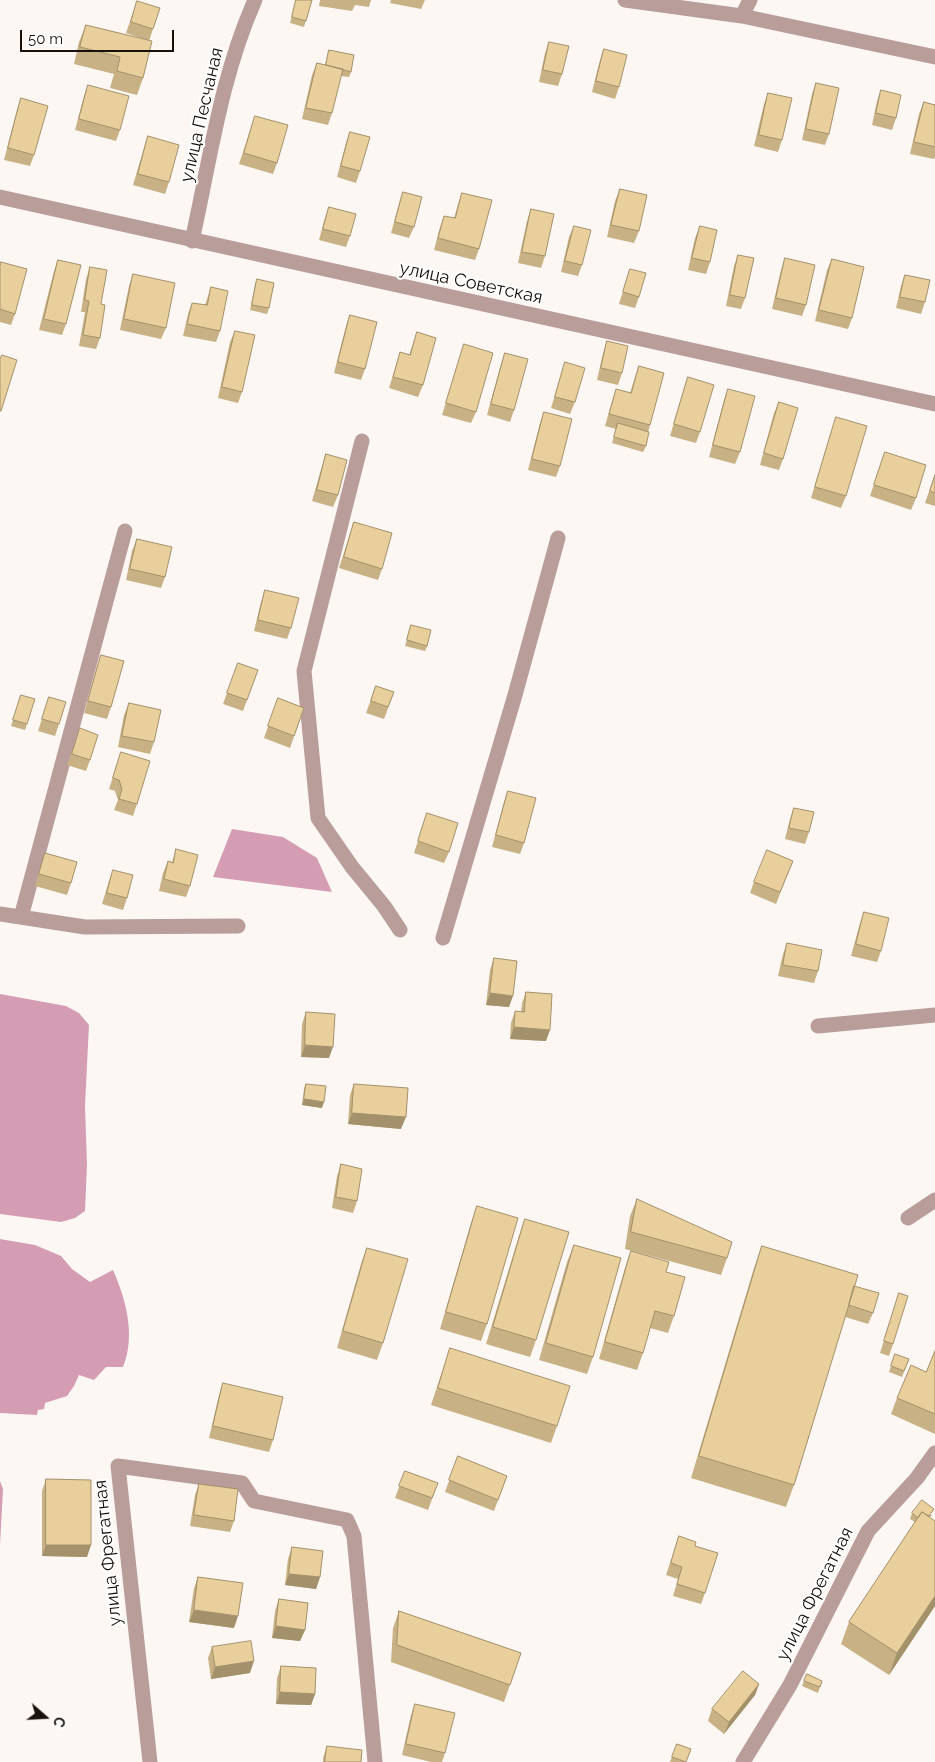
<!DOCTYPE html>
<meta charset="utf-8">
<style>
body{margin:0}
#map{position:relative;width:935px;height:1762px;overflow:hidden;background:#fdf7f4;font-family:Raleway,sans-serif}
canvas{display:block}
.north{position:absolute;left:20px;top:1692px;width:50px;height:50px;-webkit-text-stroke:4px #fff;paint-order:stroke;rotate:109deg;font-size:14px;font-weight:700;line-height:20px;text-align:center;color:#18100a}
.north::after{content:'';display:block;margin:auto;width:18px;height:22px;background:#18100a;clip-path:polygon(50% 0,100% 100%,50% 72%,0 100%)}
.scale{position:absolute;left:20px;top:30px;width:154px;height:22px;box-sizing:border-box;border:2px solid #18100a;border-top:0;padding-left:6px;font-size:15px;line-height:18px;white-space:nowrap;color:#18100a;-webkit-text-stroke:4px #fff;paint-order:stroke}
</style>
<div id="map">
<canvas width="935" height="1762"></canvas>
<div class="north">С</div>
<div class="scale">50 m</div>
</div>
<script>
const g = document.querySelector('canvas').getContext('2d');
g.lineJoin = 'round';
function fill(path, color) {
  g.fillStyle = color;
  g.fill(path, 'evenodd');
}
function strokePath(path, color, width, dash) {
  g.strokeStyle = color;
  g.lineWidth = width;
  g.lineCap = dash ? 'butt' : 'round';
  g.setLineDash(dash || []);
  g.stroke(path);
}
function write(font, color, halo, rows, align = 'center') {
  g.font = font + ' Raleway,sans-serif';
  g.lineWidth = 4.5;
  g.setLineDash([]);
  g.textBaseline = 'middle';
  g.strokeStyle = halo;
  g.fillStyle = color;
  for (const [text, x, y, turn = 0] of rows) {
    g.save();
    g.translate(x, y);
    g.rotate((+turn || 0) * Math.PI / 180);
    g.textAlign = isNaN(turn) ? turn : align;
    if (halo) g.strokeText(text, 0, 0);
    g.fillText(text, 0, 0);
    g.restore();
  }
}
fill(new Path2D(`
 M232,829l51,8 34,21 15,34 -119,-15z
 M0,994l66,12 13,7 10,12 -4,81 2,58 -2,47 -10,7 -14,4 -61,-8z
 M0,1239l35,6 26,11 11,13 18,13 23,-12c13,30 23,65 10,97h-17l-12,13 -15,-5 -5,11 -7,10 -22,7 -1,6 -6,1 -1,5 -37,-2z
 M0,1481l3,8 -3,56z`), '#d59db4');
strokePath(new Path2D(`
 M625,0l117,16 8,-16
 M742,16l193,41
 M0,197l935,207
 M192,241c18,-81 29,-165 63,-241
 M362,441l-58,230 14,147 34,49 32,39 16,24
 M0,914l85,13 153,-1
 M21,917l104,-386
 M443,938l72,-243 43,-157
 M818,1026l117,-11
 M908,1218l27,-18
 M150,1762l-32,-296 124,17 12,18 93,19 7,16 21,226
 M743,1762l47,-77 78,-154 49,-53 18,-25`), '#b99d9b', 15);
fill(new Path2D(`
 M296,0h16l-8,27 -14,-4z
 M320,0h51l-2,7 -14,-2 -3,6 -33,-5z
 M391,0h34l-4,9 -31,-6z
 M137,1l16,28 -4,12 -6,37 -6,17 -27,-7 4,-14 -40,-10 5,-22 7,-17 63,16 -23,-8z
 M549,42l13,32 -4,12 -19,-4 6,-29z
 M604,49l15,38 -4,12 -23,-7 8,-32z
 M329,50l22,22 -2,5 -8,-1 -9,37 -4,12 -26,-6 10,-44 5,-12 8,2z
 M816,83l13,51 -4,11 -23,-5 10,-46z
 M88,85l32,45 -4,11 -41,-11 9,-34z
 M881,90l15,28 -4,12 -20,-5 5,-24z
 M768,93l14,47 -4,12 -24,-6 10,-42z
 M21,98l13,57 -4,11 -26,-6 13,-50z
 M924,102l11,3v52l-1,2 -24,-5 9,-40z
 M255,116l22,47 -4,11 -34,-10z
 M350,132l10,39 -4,12 -19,-6 9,-34z
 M148,136l21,46 -4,12 -32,-9 11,-37z
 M620,189l19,42 -5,12 -27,-6 8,-36z
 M403,192l11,35 -5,11 -18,-5 8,-29z
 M462,193l17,56 -4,11 -41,-10 6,-23 4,-11 10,2 4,-14z
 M329,207l21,29 -4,11 -27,-7 6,-22z
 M531,209l14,47 -4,12 -23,-5 9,-42z
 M574,226l8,39 -4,11 -17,-4 8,-35z
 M700,226l10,36 -4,12 -18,-4 7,-32z
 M738,255l7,43 -4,11 -15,-3 8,-40z
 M785,258l21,47 -4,11 -30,-7 9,-39z
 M832,259l20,59 -4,11 -33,-8 12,-51z
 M58,260l8,64 -4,11 -23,-5 15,-59z
 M0,266l15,48 -4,11 -11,-3z
 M90,267l11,37 -1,34 -4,11 -17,-3 6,-34h-4l5,-33z
 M630,269l9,28 -4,11 -16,-4z
 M133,274l33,54 -5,11 -41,-9 9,-44z
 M905,275l20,27 -4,12 -25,-6 5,-22z
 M257,279l12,29 -2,6 -17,-4 5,-25z
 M211,287l9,44 -4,11 -33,-6 5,-22 4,-11 13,2z
 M350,315l15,54 -4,11 -27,-7 12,-47z
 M235,331l7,61 -4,11 -20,-5 12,-56z
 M417,332l6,53 -5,12 -29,-9 11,-36 9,3z
 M607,341l15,32 -4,12 -21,-5 6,-27z
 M464,344l12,68 -5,11 -29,-8z
 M505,353l9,57 -4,12 -23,-7 14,-51z
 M565,362l10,40 -5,12 -19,-6z
 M639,366l11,59 -2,7 -2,14 -3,6 -31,-9 4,-14 -11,-3 7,-25 4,-12 14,4 5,-16z
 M688,377l12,55 -4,11 -26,-7 14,-47z
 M728,389l12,63 -5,12 -26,-7 15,-57z
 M779,402l4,57 -4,11 -19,-5 14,-52z
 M544,412l16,54 -4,11 -28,-7 12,-47z
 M836,417l10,79 -5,12 -30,-10z
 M885,452l31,46 -5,12 -41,-14z
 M326,454l12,41 -5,12 -21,-6 10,-35z
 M935,474v32l-10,-3z
 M354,522l28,47 -4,11 -39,-12z
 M137,539l28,38 -4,11 -35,-8 6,-29z
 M265,590l26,38 -4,11 -33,-8 7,-29z
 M411,625l16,21 -2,5 -20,-5z
 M101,655l10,52 -4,12 -23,-6 13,-47z
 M238,663l20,7 -15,41 -20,-7z
 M376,686l18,6 -10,27 -18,-6z
 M21,695l6,29 -2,6 -14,-4z
 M49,697l10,27 -4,12 -17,-5z
 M278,698l26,10 -14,40 -26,-10z
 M129,703l25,39 -4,12 -32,-7 6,-32z
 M76,740l14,20 -4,11 -19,-6z
 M121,752l16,52 -4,12 -19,-6 4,-10 -3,-9 -6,-2z
 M508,791l16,52 -4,11 -28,-7 12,-45z
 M794,808l15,24 -4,12 -20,-5 5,-20z
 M427,813l22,39 -5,11 -30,-10z
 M176,849l14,37 -4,11 -27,-6 4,-18 5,-12 4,1z
 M45,853l26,30 -4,12 -32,-9z
 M793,861l-17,43 -26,-11 4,-11z
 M113,870l14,28 -4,12 -21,-6 7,-23z
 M864,912l17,39 -4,11 -26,-6 9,-33z
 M787,943l31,28 -4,12 -36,-7 5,-22z
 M494,958l15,49 -23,-2 4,-35z
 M526,992l20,49 -36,-2 1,-16 4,-12 6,1 1,-9z
 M306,1012l23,46 -28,-1 1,-33z
 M306,1084l16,24 -20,-3 2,-16z
 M354,1084l47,45 -53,-5 2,-29z
 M341,1164l16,37 -4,12 -21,-5 5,-32z
 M637,1199l90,59 -6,17 -96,-26 5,-33z
 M477,1206l10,118 -6,17 -41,-12 31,-106z
 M525,1219l11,121 -6,17 -44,-13 33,-108z
 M574,1245l19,112 -6,17 -48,-14 28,-98z
 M762,1246l92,40 19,27 -5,11 -23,-7 -51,168 -8,22 -95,-29 63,-210z
 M367,1248l16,95 -6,17 -40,-12 24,-84z
 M631,1251l35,21 8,44 -6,17 -18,-5 -7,25 -6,17 -38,-11 26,-91z
 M899,1293l-6,51 -4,12 -9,-3z
 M450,1348l107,78 -6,17 -120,-38z
 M935,1351v83l-44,-20 6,-16 29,-26z
 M895,1354l14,5 -7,18 -13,-5z
 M223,1383l50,57 -4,12 -60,-14 10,-43z
 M458,1456l49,20 -13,35 -49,-19z
 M405,1471l33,12 -10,27 -33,-12z
 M46,1479l41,78 -45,-1v-65z
 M199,1484l35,37 -4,11 -40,-6 5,-31z
 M912,1513l20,2 -2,2 5,89 -46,69 -48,-31 8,-22 66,-100 -5,-3z
 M679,1536l16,10 10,47 -4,11 -28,-8 5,-17 -12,-4z
 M292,1547l28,30 -4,12 -31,-4 3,-26z
 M198,1577l36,51 -45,-6 5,-34z
 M279,1599l26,31 -5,11 -28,-3 3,-27z
 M399,1611l122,42 -17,49 -113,-40 2,-34z
 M212,1647l38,26 -39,6 -3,-21z
 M281,1666l34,28 -4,11 -35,-1 1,-26z
 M807,1674l15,7 -4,12 -16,-7z
 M759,1684l-4,11 -31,39 -16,-13 4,-12z
 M415,1704l30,49 -3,9h-11l-29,-7 9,-40z
 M677,1744l9,18h-16z
 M327,1746l34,16h-38v-4z`), '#c8b285');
fill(new Path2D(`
 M490,993l23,3 -4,11 -23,-2z
 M514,1027l36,3 -4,11 -36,-2z
 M305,1045l28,2 -4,11 -28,-1z
 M304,1099l20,3 -2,6 -20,-3z
 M352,1113l54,4 -5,12 -53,-5z
 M46,1545h45l-4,12 -45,-1z
 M289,1574l31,3 -4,12 -31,-4z
 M935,1596v10l-46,69 8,-22z
 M194,1610l44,6 -4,12 -45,-6z
 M276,1626l29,4 -5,11 -28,-3z
 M254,1661l-4,12 -39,6 4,-12z
 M759,1684l-4,11 -31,39 5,-12z
 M280,1692l35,2 -4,11 -35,-1z`), '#a3916c');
const building = new Path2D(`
 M296,0h16l-6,21 -14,-4z
 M137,1l23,7 -7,21 -22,-7z
 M86,25l66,16 -9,37 -26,-7 3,-14 -40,-10z
 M549,42l20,4 -7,28 -19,-4z
 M604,49l23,6 -8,32 -23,-6z
 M329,50l25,5 -3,17 -25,-7z
 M317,63l26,6 -11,44 -26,-5z
 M816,83l23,5 -10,46 -23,-5z
 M88,85l41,11 -9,34 -41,-11z
 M881,90l20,5 -5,23 -20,-5z
 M768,93l24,5 -10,42 -23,-5z
 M21,98l27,8 -14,49 -26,-7z
 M924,102l11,3v42l-21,-5z
 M255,116l33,9 -11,38 -33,-10z
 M350,132l20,5 -10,34 -19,-5z
 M148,136l31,9 -10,37 -31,-8z
 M620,189l27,6 -8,36 -28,-6z
 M403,192l19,5 -8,30 -19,-5z
 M462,193l30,7 -13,49 -41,-11 6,-22 11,2z
 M329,207l27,7 -6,22 -27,-7z
 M531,209l23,5 -9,42 -23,-4z
 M574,226l17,4 -9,35 -17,-4z
 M700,226l17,4 -7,32 -18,-4z
 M738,255l16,3 -9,40 -15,-3z
 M785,258l30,7 -9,40 -30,-7z
 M832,259l32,8 -12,51 -33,-8z
 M58,260l23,5 -15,59 -22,-5z
 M1,262l26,7 -12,45 -15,-5v-42z
 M90,267l17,3 -6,34 4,1 -5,33 -17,-3 6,-34 -4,-1z
 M630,269l16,4 -7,24 -16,-5z
 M133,274l42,9 -9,45 -42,-9z
 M905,275l25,5 -5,22 -25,-5z
 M257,279l17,4 -5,25 -17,-3z
 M211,287l17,4 -8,40 -33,-7 5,-21 15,2z
 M350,315l27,7 -12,47 -27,-7z
 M235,331l20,4 -13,57 -20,-5z
 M417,332l19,6 -13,47 -30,-8 7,-25 10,3z
 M607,341l21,5 -6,27 -21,-5z
 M464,344l29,9 -17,59 -30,-9z
 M505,353l23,6 -14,51 -23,-6z
 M2,355l15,5 -16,51h-1v-51z
 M565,362l20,6 -10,34 -20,-5z
 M639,366l25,7 -14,52 -41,-11 7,-25 15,4z
 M688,377l26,8 -14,47 -26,-8z
 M728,389l27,7 -15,56 -27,-7z
 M779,402l19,6 -15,51 -19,-6z
 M544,412l28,7 -12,47 -28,-7z
 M836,417l31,9 -21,70 -31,-9z
 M618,423l31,9 -3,14 -32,-9z
 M885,452l41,13 -10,33 -42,-13z
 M326,454l21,6 -9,35 -21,-5z
 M935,475v18l-5,-2z
 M354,522l38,11 -10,36 -38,-12z
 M137,539l35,8 -7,30 -35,-8z
 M265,590l34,8 -8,30 -33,-8z
 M411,625l20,5 -4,16 -20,-6z
 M101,655l23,6 -13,46 -23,-6z
 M238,663l20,7 -11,30 -20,-7z
 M376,686l18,6 -6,15 -17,-6z
 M21,695l14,4 -8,25 -14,-4z
 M49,697l17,5 -7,22 -17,-5z
 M278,698l26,10 -10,28 -26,-10z
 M129,703l32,7 -7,32 -32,-6z
 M80,728l18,7 -8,25 -18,-6z
 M121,752l29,9 -13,43 -18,-5 3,-10 -3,-9 -6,-2z
 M508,791l28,7 -12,45 -28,-8z
 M794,808l20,4 -5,20 -20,-4z
 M427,813l31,10 -9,29 -31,-11z
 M176,849l22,6 -8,31 -26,-7 4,-18 5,2z
 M767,850l26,11 -13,31 -26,-10z
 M45,853l32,9 -6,21 -32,-9z
 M113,870l20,5 -6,23 -20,-5z
 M864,912l25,6 -8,33 -25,-7z
 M787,943l35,7 -4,21 -35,-6z
 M494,958l23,3 -4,35 -23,-3z
 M526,992l26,2 -2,36 -36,-3 1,-16 9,1z
 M306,1012l29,2 -2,33 -28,-2z
 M306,1084l20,2 -2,16 -20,-3z
 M354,1084l54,4 -2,29 -54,-4z
 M341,1164l21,5 -5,32 -21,-4z
 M637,1199l95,43 -5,16 -96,-26z
 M477,1206l41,12 -31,106 -41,-12z
 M525,1219l44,13 -33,108 -43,-13z
 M574,1245l47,13 -28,99 -47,-14z
 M762,1246l96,29 -64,210 -95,-29z
 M367,1248l41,11 -25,84 -40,-12z
 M631,1251l38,11 -3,10 19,5 -11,39 -19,-5 -12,42 -38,-11z
 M854,1286l25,7 -6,20 -24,-8z
 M899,1293l9,3 -15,48 -9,-3z
 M450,1348l120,38 -13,40 -119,-38z
 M935,1351v63l-38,-16 14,-33 15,7z
 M895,1354l14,5 -5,12 -13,-5z
 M223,1383l60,14 -10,43 -60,-14z
 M458,1456l49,20 -9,24 -49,-20z
 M405,1471l33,12 -6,15 -33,-12z
 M46,1479l45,1v65h-45z
 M199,1484l39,5 -4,32 -40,-6z
 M922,1500l12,9 -5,7 -7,-4 -4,6 -6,-5z
 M922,1512l13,9v75l-38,57 -48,-31z
 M679,1536l17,6 -1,4 23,7 -13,40 -28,-9 5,-17 -11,-4z
 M292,1547l31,4 -3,26 -31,-3z
 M198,1577l45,6 -5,33 -44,-6z
 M279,1599l29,4 -3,27 -29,-4z
 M399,1611l122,42 -11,32 -113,-40z
 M251,1641l3,20 -39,6 -3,-20z
 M281,1666l35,2 -1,26 -35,-2z
 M743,1671l16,13 -30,38 -17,-13z
 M807,1674l15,7 -2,6 -16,-6z
 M415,1704l40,9 -10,40 -39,-9z
 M677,1744l14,5 -5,13 -14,-5z
 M327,1746l35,4 -1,12h-36z`);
fill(building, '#e9cf9b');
strokePath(building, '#a3916c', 1);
write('18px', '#18100a', '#fff', [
 ["улица Песчаная",202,115,-77],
 ["улица Советская",471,283,12],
 ["улица Фрегатная",108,1553,-96],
 ["улица Фрегатная",815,1594,-63]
]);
</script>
